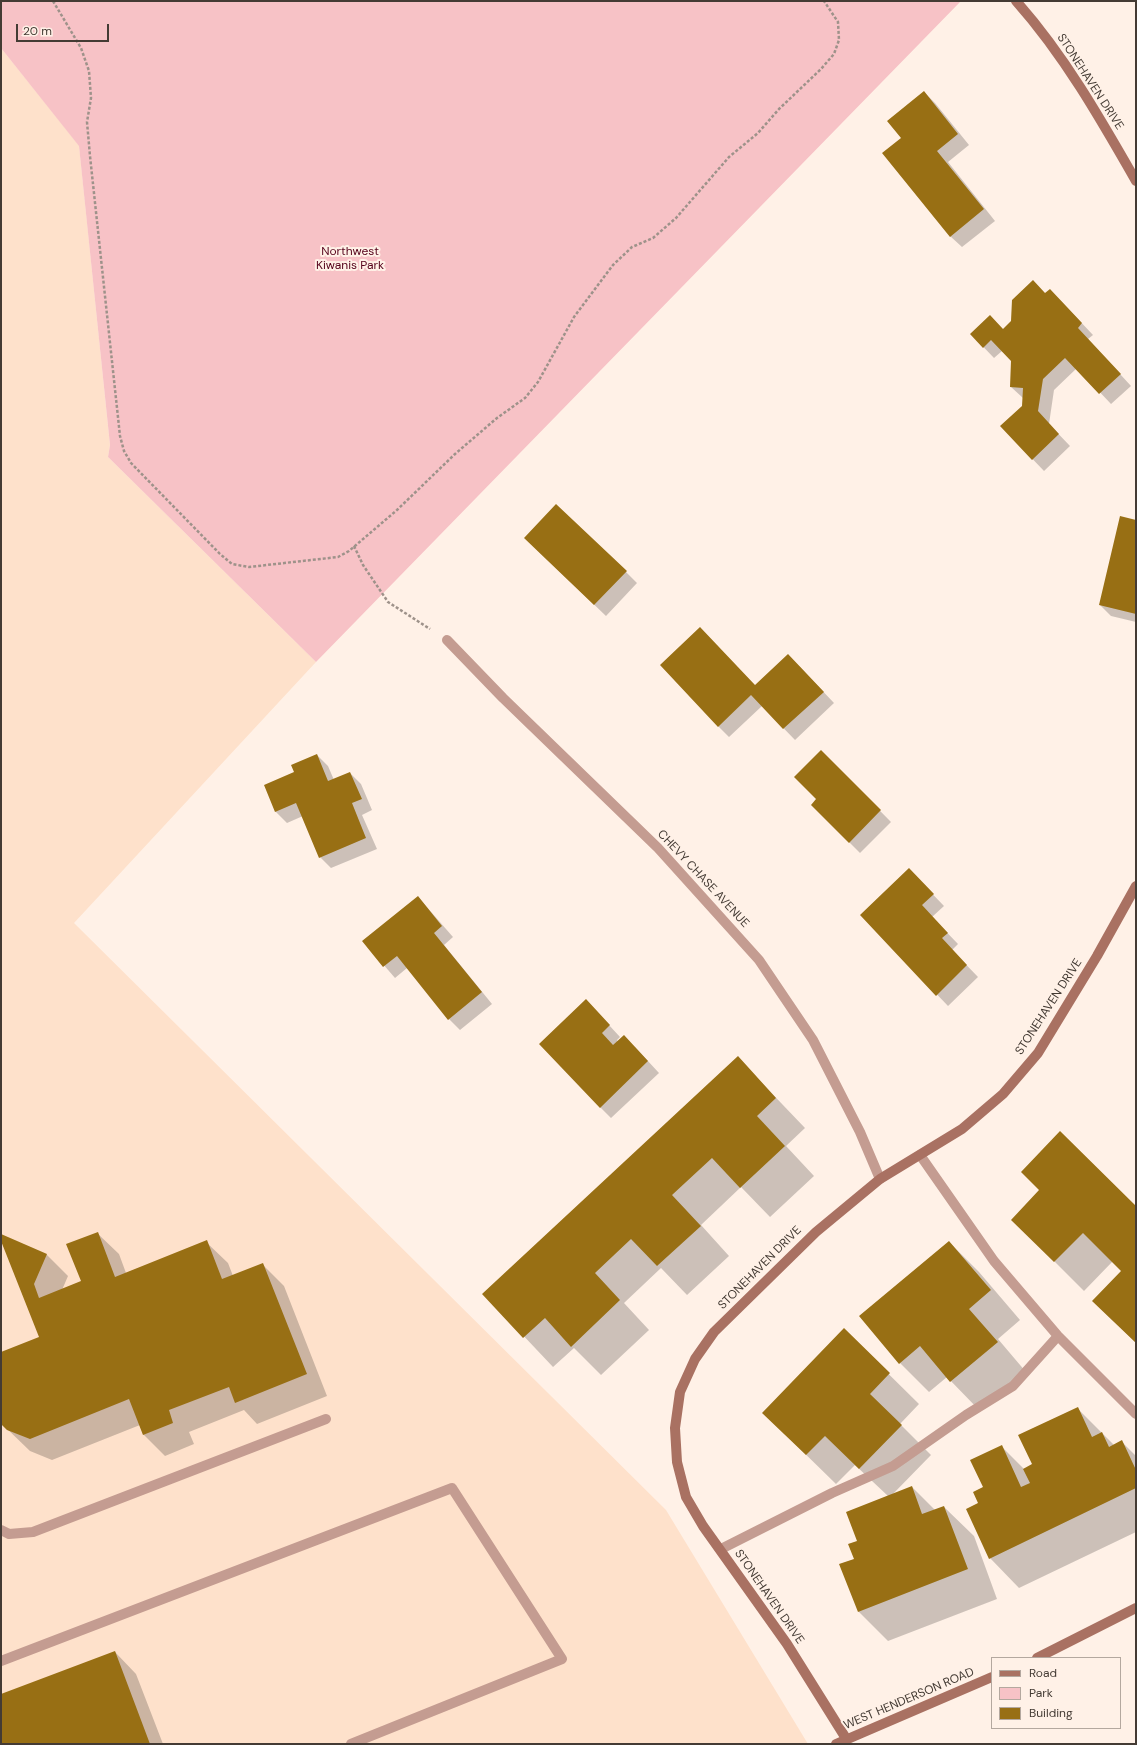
<!DOCTYPE html>
<style>
body{margin:0}
#map{position:relative;width:1137px;height:1745px;overflow:hidden;background:#fff1e7;font-family:"DM Sans",sans-serif}
canvas{display:block}
.frame{position:absolute;inset:0;border:2px solid #443b34;pointer-events:none}
.legend{position:absolute;left:991px;top:1657px;width:130px;height:72px;box-sizing:border-box;background:#fff1e7;border:1px solid #b4a89f;margin:0;padding:5px 7px;list-style:none;font-size:12px;color:#443b34}
.legend li{display:flex;align-items:center;gap:8px;height:20px}
.legend b{width:20px;border:1px solid #b4a89f}
.scale{position:absolute;left:16px;top:24px;width:93px;height:18px;box-sizing:border-box;border:2px solid #443b34;border-top:0;padding-left:5px;font-size:12px;line-height:14px;white-space:nowrap;color:#443b34;-webkit-text-stroke:3px #fff1e7;paint-order:stroke}
</style>
<div id="map">
<canvas width="1137" height="1745"></canvas>
<div class="frame"></div>
<ul class="legend">
<li><b style="height:5px;background:#a97162"></b>Road</li>
<li><b style="height:11px;background:#f7c2c6"></b>Park</li>
<li><b style="height:11px;background:#986f14"></b>Building</li>
</ul>
<div class="scale">20 m</div>
</div>
<script>
const g = document.querySelector('canvas').getContext('2d');
g.lineJoin = 'round';
function fill(path, color) {
  g.fillStyle = color;
  g.fill(path, 'evenodd');
}
function strokePath(path, color, width, dash) {
  g.strokeStyle = color;
  g.lineWidth = width;
  g.lineCap = dash ? 'butt' : 'round';
  g.setLineDash(dash || []);
  g.stroke(path);
}
function write(font, color, halo, rows, align = 'center') {
  g.font = font + ' "DM Sans",sans-serif';
  g.lineWidth = 4;
  g.setLineDash([]);
  g.textBaseline = 'middle';
  g.strokeStyle = halo;
  g.fillStyle = color;
  for (const [text, x, y, turn = 0] of rows) {
    g.save();
    g.translate(x, y);
    g.rotate((+turn || 0) * Math.PI / 180);
    g.textAlign = isNaN(turn) ? turn : align;
    if (halo) g.strokeText(text, 0, 0);
    g.fillText(text, 0, 0);
    g.restore();
  }
}
fill(new Path2D(`
 M1,48l78,97 31,300 -2,12 208,205 -242,261 592,587 142,234h-807z`), '#fee1cb');
fill(new Path2D(`
 M1,1h960l-645,661 -208,-205 2,-12 -31,-299 -78,-98z`), '#f7c2c6');
fill(new Path2D(`
 M924,92l11,11 34,42 -21,17 47,59 -33,26 -12,-11 -48,-97z
 M1046,294l15,7 32,34 -5,4 43,47 -20,18 -34,-36 -23,22 -5,34 21,22 -26,25 -43,-45 22,-20v-8l-12,-11 1,-26 -10,-10 -8,7 -23,-24 32,-4z
 M1136,521v101l-25,-6 -11,-11z
 M536,549l90,23 11,11 -31,33z
 M799,666l35,37 -39,37 -33,-34 -33,31 -11,-11 37,-40z
 M821,751l70,71 -31,31 -48,-48 5,-6z
 M317,755l11,11 6,14 16,-7 11,11 11,26 -10,5 15,34 -46,19 -11,-11 -17,-41 -16,7 -11,-11 -11,-26 31,-14z
 M920,881l24,25 -12,11 26,27 -6,6 26,27 -30,29 -87,-91z
 M418,897l35,40 -9,8 48,59 -32,26 -11,-11 -42,-51 -12,10 -32,-37z
 M597,1012l23,25 -3,3 1,2 17,5 24,26 -48,45 -11,-11z
 M738,1058l67,70 -19,18 28,30 -44,41 -29,-30 -40,38 28,31 -42,39 -26,-27 -37,35 25,27 -48,45 -27,-27 -21,19 -69,-73z
 M1136,1207v136l-43,-42 30,-30 -10,-10 -29,30 -42,-42z
 M97,1233l22,21 7,19 80,-31 22,21 5,13 29,-12 22,22 43,110 -70,28 -13,-14 -55,22 5,12 -29,12 -22,-22 -3,-9 -88,35 -22,-9 -29,-28v-70l40,-16 -40,-98v-4l46,20 21,21 -6,14 20,-8z
 M949,1242l30,30 41,48 -22,19 28,33 -46,39 -33,-34 -18,15 -29,-29z
 M844,1330l75,74 -19,20 31,31 -39,40 20,-8 23,23 9,-3 30,29 23,63 -109,42 -29,-29 -3,-53 2,-18 30,-45 -33,-31 -19,19 -43,-42z
 M1077,1408l37,37 8,-3 14,14v76l-117,56 -29,-30 -10,-54 4,-16 17,-42 23,23 9,-4z
 M115,1652l21,22 27,70h-162v-48z`), '#0003');
fill(new Path2D(`
 M924,91l34,43 -21,17 47,58 -34,28 -68,-84 19,-15 -14,-17z
 M1033,280l12,13 5,-4 32,34 -4,5 43,46 -22,20 -34,-36 -22,21 -5,32 21,23 -27,26 -32,-34 22,-20 1,-18 -13,-1 1,-26 -20,-21 -8,8 -13,-14 20,-19 13,14 8,-8 1,-21z
 M556,504l71,67 -33,34 -70,-67z
 M1120,516l16,4v94l-37,-9z
 M700,627l55,58 33,-31 36,38 -41,37 -32,-34 -33,32 -58,-62z
 M821,750l60,60 -32,33 -38,-38 5,-6 -22,-22z
 M317,754l11,27 22,-9 12,27 -10,4 14,35 -47,20 -23,-55 -21,9 -11,-27 30,-13 -3,-7z
 M909,868l25,26 -12,11 26,28 -6,5 25,27 -31,31 -76,-81z
 M418,896l24,30 -8,7 48,59 -34,28 -51,-64 -14,11 -21,-26z
 M586,999l24,26 -8,8 11,12 11,-10 24,26 -48,47 -61,-64z
 M738,1056l38,42 -19,18 28,30 -45,42 -28,-30 -40,37 29,31 -44,40 -26,-27 -36,34 25,27 -49,47 -26,-29 -22,20 -41,-44z
 M1060,1131l76,75v135l-1,1 -43,-41 29,-30 -38,-38 -29,29 -43,-42 28,-30 -18,-18z
 M98,1232l17,45 92,-37 15,39 41,-16 44,111 -72,29 -6,-16 -60,23 4,13 -30,12 -14,-36 -99,40 -23,-9 -6,-6v-72l38,-15 -38,-96v-7l46,20 -13,30 5,14 42,-17 -15,-37z
 M949,1241l42,49 -22,19 29,33 -48,40 -30,-36 -21,18 -40,-48z
 M844,1328l46,45 -20,21 32,31 -43,44 -34,-33 -19,19 -44,-42z
 M1078,1407l14,30 10,-5 7,15 13,-7 14,30v18l-147,71 -23,-50 12,-6 -5,-11 10,-5 -13,-27 32,-15 19,42 9,-4 -7,-14 9,-5 -14,-29z
 M912,1486l10,28 22,-8 24,63 -110,43 -19,-48 15,-5 -6,-15 9,-3 -11,-29z
 M115,1651l35,93h-149v-50z`), '#986f14');
strokePath(new Path2D(`
 M53,1l28,47 8,23 2,27 -4,24 3,34 30,280 4,15 7,12 89,91 12,10 17,3 89,-10 11,-6 48,-41 58,-56 42,-36 28,-20 13,-16 36,-65 39,-52 19,-18 21,-9 23,-20 53,-61 29,-24 21,-24 42,-40 13,-15 5,-14 -1,-18 -14,-21
 M354,546l9,19 25,37 42,27`), '#9e928a', 2.5, [3, 2]);
strokePath(new Path2D(`
 M920,1155l74,106 64,75 78,78
 M1,1530l8,4 24,-2 293,-113
 M721,1549l111,-56 61,-27 73,-51 47,-29 45,-50
 M1,1661l451,-173 110,171 -211,85`), '#c49c91', 10);
strokePath(new Path2D(`
 M447,640l56,58 155,150 101,112 54,80 47,92 20,47`), '#c49c91', 10);
strokePath(new Path2D(`
 M1016,1c48,54 84,117 120,180
 M1037,1658l99,-50
 M847,1740l-60,-96 -84,-118 -17,-29 -9,-35 -2,-34 5,-36 15,-33 19,-27 102,-100 64,-53 82,-50 41,-35 35,-41 59,-97 39,-70
 M836,1744l156,-67`), '#a97162', 10);
write('12px', '#443b34', '#fff1e7', [
 ["STONEHAVEN DRIVE",1090,82,57],
 ["CHEVY CHASE AVENUE",703,879,47],
 ["STONEHAVEN DRIVE",1049,1007,-57],
 ["STONEHAVEN DRIVE",760,1268,-45],
 ["STONEHAVEN DRIVE",769,1597,55],
 ["WEST HENDERSON ROAD",909,1699,-23]
]);
write('12px', '#55011a', '#fff1e7', [
 ["Northwest",350,252],
 ["Kiwanis Park",350,266]
]);
</script>
